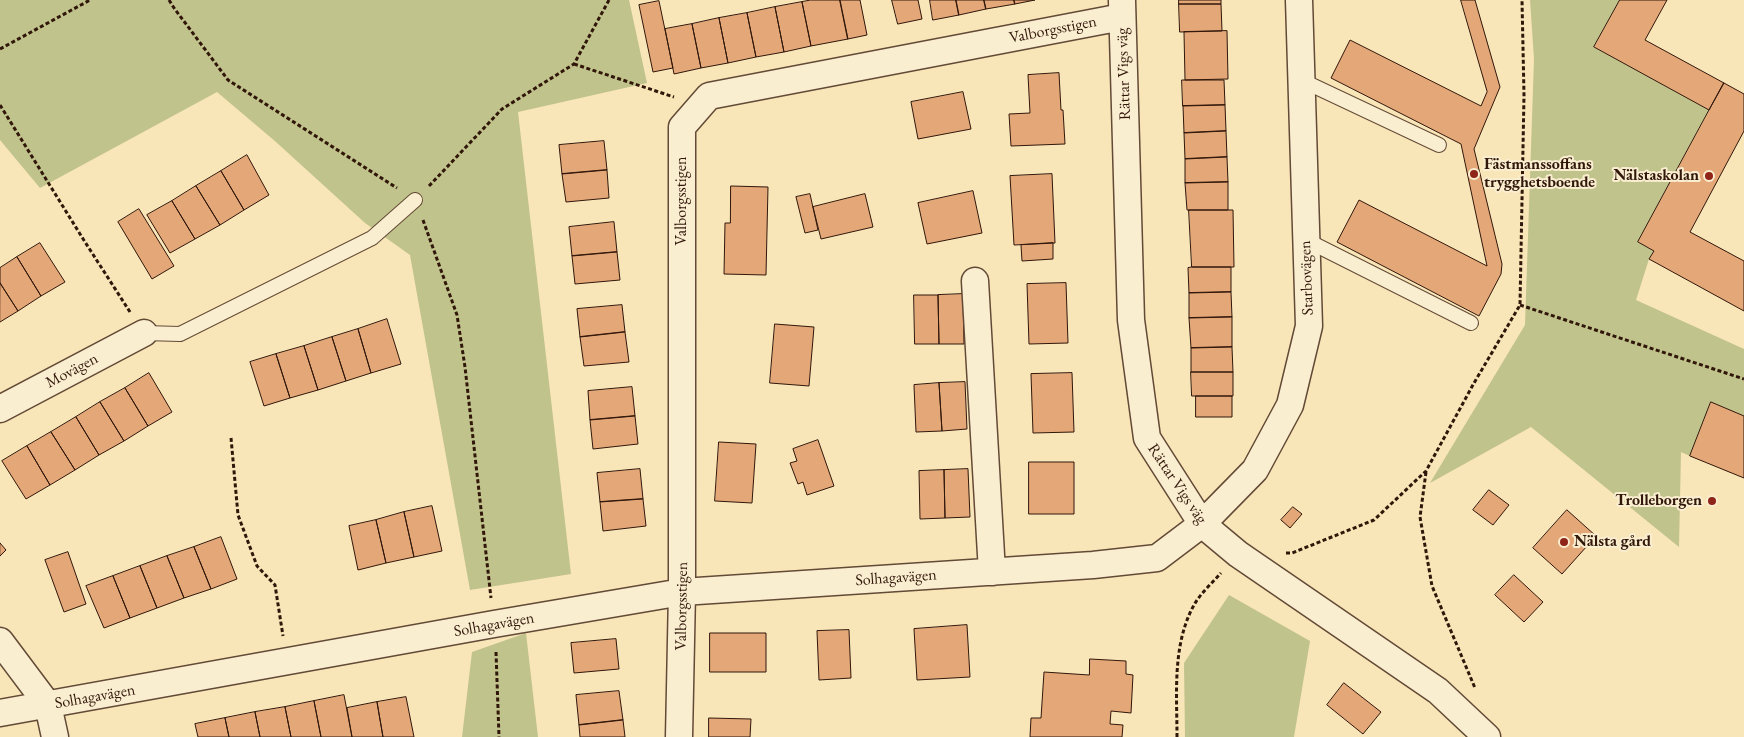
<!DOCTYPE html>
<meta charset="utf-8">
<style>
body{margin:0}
canvas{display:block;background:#f8e5b8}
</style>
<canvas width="1744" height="737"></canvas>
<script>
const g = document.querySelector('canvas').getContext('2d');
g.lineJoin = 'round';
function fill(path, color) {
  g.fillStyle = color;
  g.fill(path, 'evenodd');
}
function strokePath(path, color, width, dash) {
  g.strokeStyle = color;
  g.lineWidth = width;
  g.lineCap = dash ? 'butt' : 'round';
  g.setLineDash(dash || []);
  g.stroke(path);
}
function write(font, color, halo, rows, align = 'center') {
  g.font = font + ' "EB Garamond",serif';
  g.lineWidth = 4;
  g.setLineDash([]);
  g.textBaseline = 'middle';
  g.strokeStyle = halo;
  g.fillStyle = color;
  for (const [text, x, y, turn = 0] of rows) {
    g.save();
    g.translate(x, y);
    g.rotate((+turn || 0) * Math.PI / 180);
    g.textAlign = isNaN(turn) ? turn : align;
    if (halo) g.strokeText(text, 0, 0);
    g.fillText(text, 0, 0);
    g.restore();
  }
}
fill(new Path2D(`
 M0,0h629l18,83 -129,29 53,462 -101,16 -60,-335 -45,-32 -89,-81 -59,-50 -177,96 -40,-48z
 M1530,0h90l-26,47 115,63 -71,132 16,9 -5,8 -13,41 108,49v67l-33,-14 -21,54 -9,-4 -2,95 -148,-120 -101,56 95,-158 9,-266z
 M1229,595l81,46 -16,96h-109l-1,-74z
 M526,633l12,104h-76l10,-85z`), '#c1c38c');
const building = new Path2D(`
 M811,0h29l8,39 -37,7 -9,-44z
 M840,0h20l7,35 -19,4z
 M892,0h26l4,19 -24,5z
 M930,0h26l3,15 -26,5z
 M956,0h28l2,9 -27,6z
 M984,0h30l1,4 -29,5z
 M1014,0h21l-20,4z
 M1179,0h42v4h-42z
 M1461,0h14l25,87 -26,62 28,115 -1,10 -22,42 -142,-74 22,-42 128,66 -26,-122 -130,-66 19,-38 131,66 6,-14z
 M1620,0h47l-22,40 79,43 -15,27 -115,-63z
 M659,1l14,67 -20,4 -14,-67z
 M802,2l9,44 -27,6 -9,-45z
 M1179,4h42l1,27 -42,1z
 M775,7l9,45 -28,5 -9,-44z
 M747,13l9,44 -28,6 -9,-45z
 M719,18l9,45 -27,5 -9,-44z
 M692,24l9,44 -27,6 -9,-45z
 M1227,31l1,48 -43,1 -1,-48z
 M1059,73l2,37h2l2,34 -54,2 -2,-32 21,-1 -2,-38z
 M1182,80h42l1,25 -42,1z
 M1724,83l20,11v37l-54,101 54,29v50l-95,-52 5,-8 -16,-9z
 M963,92l8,37 -53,10 -7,-37z
 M1225,105l1,26 -42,2 -1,-27z
 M1226,131l1,26 -42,2 -1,-26z
 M604,141l3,29 -45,4 -3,-29z
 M247,155l22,40 -25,15 -23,-39z
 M1227,157l1,25 -43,1v-24z
 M607,170l2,28 -43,4 -4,-28z
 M221,171l23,39 -24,15 -24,-39z
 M1052,174l3,69 -41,2 -4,-69z
 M1228,182v28h-41l-2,-27z
 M196,186l24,39 -25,14 -23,-38z
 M731,186l37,1 -2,88 -42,-1 1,-51h5z
 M973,191l9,42 -55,11 -9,-41z
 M810,194l8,36 -13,3 -9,-36z
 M865,194l8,33 -52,12 -8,-32z
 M172,201l23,38 -25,14 -23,-38z
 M139,209l35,57 -22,13 -34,-57z
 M1189,210h44l1,57h-42z
 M614,222l3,30 -45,4 -3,-29z
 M40,243l25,39 -24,14 -24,-39z
 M1053,243v16l-31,2 -1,-16z
 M617,252l3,28 -45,4 -3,-28z
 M17,257l24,39 -23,15 -18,-28v-15z
 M1192,267h39v25l-42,1 -1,-25z
 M0,283l18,28 -18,11z
 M1066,283l2,60 -39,1 -2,-60z
 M1231,292l1,25 -43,1v-25z
 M963,294l1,50h-25l-1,-49z
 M914,295h24l1,49h-24z
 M622,305l3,27 -45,5 -3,-28z
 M1232,317v30l-41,1 -2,-30z
 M387,319l14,45 -30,9 -13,-44z
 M775,324l39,3 -5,59 -39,-3z
 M358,329l13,44 -25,8 -14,-44z
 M625,332l4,30 -45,4 -4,-29z
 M332,337l14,44 -28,9 -14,-44z
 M304,346l14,44 -28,8 -14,-44z
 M1232,347l1,25h-42v-24z
 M276,354l14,44 -26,8 -14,-44z
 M1191,372h42v24h-41z
 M149,373l23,39 -24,14 -23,-38z
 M1072,373l2,59 -41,1 -2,-59z
 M965,382l2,47 -25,2 -3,-48z
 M939,383l3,48 -26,1 -2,-47z
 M632,387l3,29 -45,4 -2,-29z
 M125,388l23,38 -24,15 -24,-39z
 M1196,396h36v21h-36z
 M100,402l24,39 -25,14 -23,-38z
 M1711,402l33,14v62l-54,-22z
 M635,416l3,28 -45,5 -3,-29z
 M76,417l23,38 -24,15 -24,-38z
 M51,432l24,38 -25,15 -23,-39z
 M818,440l16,46 -27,9 -4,-13 -5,2 -8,-21 7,-2 -4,-12z
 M719,442l37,2 -4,59 -37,-2z
 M27,446l23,39 -24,14 -24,-38z
 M1029,462h45v52h-45z
 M640,469l3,30 -43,3 -3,-29z
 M968,469l2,48 -25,1 -1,-48z
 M944,470l1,48 -25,1 -1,-48z
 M1489,490l20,15 -16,20 -20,-15z
 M643,499l3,27 -43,5 -3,-29z
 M432,506l10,45 -28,6 -10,-45z
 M1293,507l9,7 -12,14 -9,-8z
 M1567,510l29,26 -34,38 -29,-26z
 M404,512l10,45 -28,6 -10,-43z
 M376,520l10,43 -28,7 -9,-44z
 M221,537l16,42 -26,10 -17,-42z
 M0,543l6,7 -6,6z
 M194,547l17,42 -27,9 -17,-42z
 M68,552l18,52 -22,8 -19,-52z
 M167,556l17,42 -27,10 -17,-42z
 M140,566l17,42 -27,10 -17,-42z
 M1514,575l29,27 -19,20 -29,-27z
 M113,576l17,42 -26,10 -18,-42z
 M967,625l3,52 -53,3 -3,-51z
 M849,630l2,48 -32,2 -2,-49z
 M710,633h56v39h-56z
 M616,639l3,30 -45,4 -3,-30z
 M1090,659l36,2v13l7,1 -2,38 -20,-2 -1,13 13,1 -1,12h-92l1,-19h10l3,-46 45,3z
 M1344,683l37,29 -18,22 -36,-29z
 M619,691l4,29 -44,5 -3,-30z
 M344,695l8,42h-31l-7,-36z
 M406,697l8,40h-31l-6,-35z
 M314,701l7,36h-30l-6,-30z
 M377,702l6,35h-31l-5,-29z
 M285,707l6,30h-31l-5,-25z
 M255,712l5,25h-31l-4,-19z
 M225,718l4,19h-31l-3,-13z
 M709,718l42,1 -1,18h-41z
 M623,720l2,17h-45l-1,-12z`);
fill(building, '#e3a778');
strokePath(building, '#31170a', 1);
const lane = new Path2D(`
 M1301,80l138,65
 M1306,240l165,83
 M144,333l36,1 192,-96 43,-38`);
const street = new Path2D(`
 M1122,1l9,319 16,118 55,86 36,30 200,137 49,46
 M975,281l17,291
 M0,409l144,-76
 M0,641l48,64 7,32
 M0,713l494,-89 188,-32 411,-27 64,-7 45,-34 53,-54 35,-65 19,-79 -10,-326
 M679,737l3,-145v-465l27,-31 413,-79`);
strokePath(lane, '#634a36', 16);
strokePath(street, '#634a36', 29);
strokePath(new Path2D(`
 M169,0l5,8 54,72 169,108
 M0,49l90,-49
 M574,64l100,33
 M0,105l85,137 45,70
 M429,186l73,-77 72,-45 35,-64
 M423,220l34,95 8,52 26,231
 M1520,305l224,74
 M231,438l7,77 19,51 18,19 8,51
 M1426,472l-6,45 12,69 43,102
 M1286,553h6l82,-33 52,-49 48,-88 46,-78 4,-210 -2,-95
 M496,652l3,85
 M1177,737c0,-44 -5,-92 17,-132 6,-11 18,-22 27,-32`), '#31170a', 3, [4, 2.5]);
strokePath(lane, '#faeed1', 14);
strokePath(street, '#faeed1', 26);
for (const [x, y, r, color] of [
 [1474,174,5,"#8f2418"],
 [1709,176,5,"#8f2418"],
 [1712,501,5,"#8f2418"],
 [1564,542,5,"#8f2418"]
]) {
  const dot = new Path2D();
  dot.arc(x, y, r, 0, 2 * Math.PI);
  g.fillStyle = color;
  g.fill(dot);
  strokePath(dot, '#faeed1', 2);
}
write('16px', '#31170a', '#faeed1', [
 ["Valborgsstigen",1053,30,-11],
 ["Rättar Vigs väg",1124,74,-92],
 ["Valborgsstigen",682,201,-90],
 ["Starbovägen",1307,278,-92],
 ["Movägen",72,371,-28],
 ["Rättar Vigs väg",1177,484,56],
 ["Solhagavägen",896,578,-4],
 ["Valborgsstigen",682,606,-89],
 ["Solhagavägen",494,625,-10],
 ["Solhagavägen",95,697,-10]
]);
write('bold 16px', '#31170a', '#faeed1', [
 ["Fästmanssoffans",1484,165],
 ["trygghetsboende",1484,183],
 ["Nälstaskolan",1699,176,"right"],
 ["Trolleborgen",1702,501,"right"],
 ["Nälsta gård",1574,542]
], 'left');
</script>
